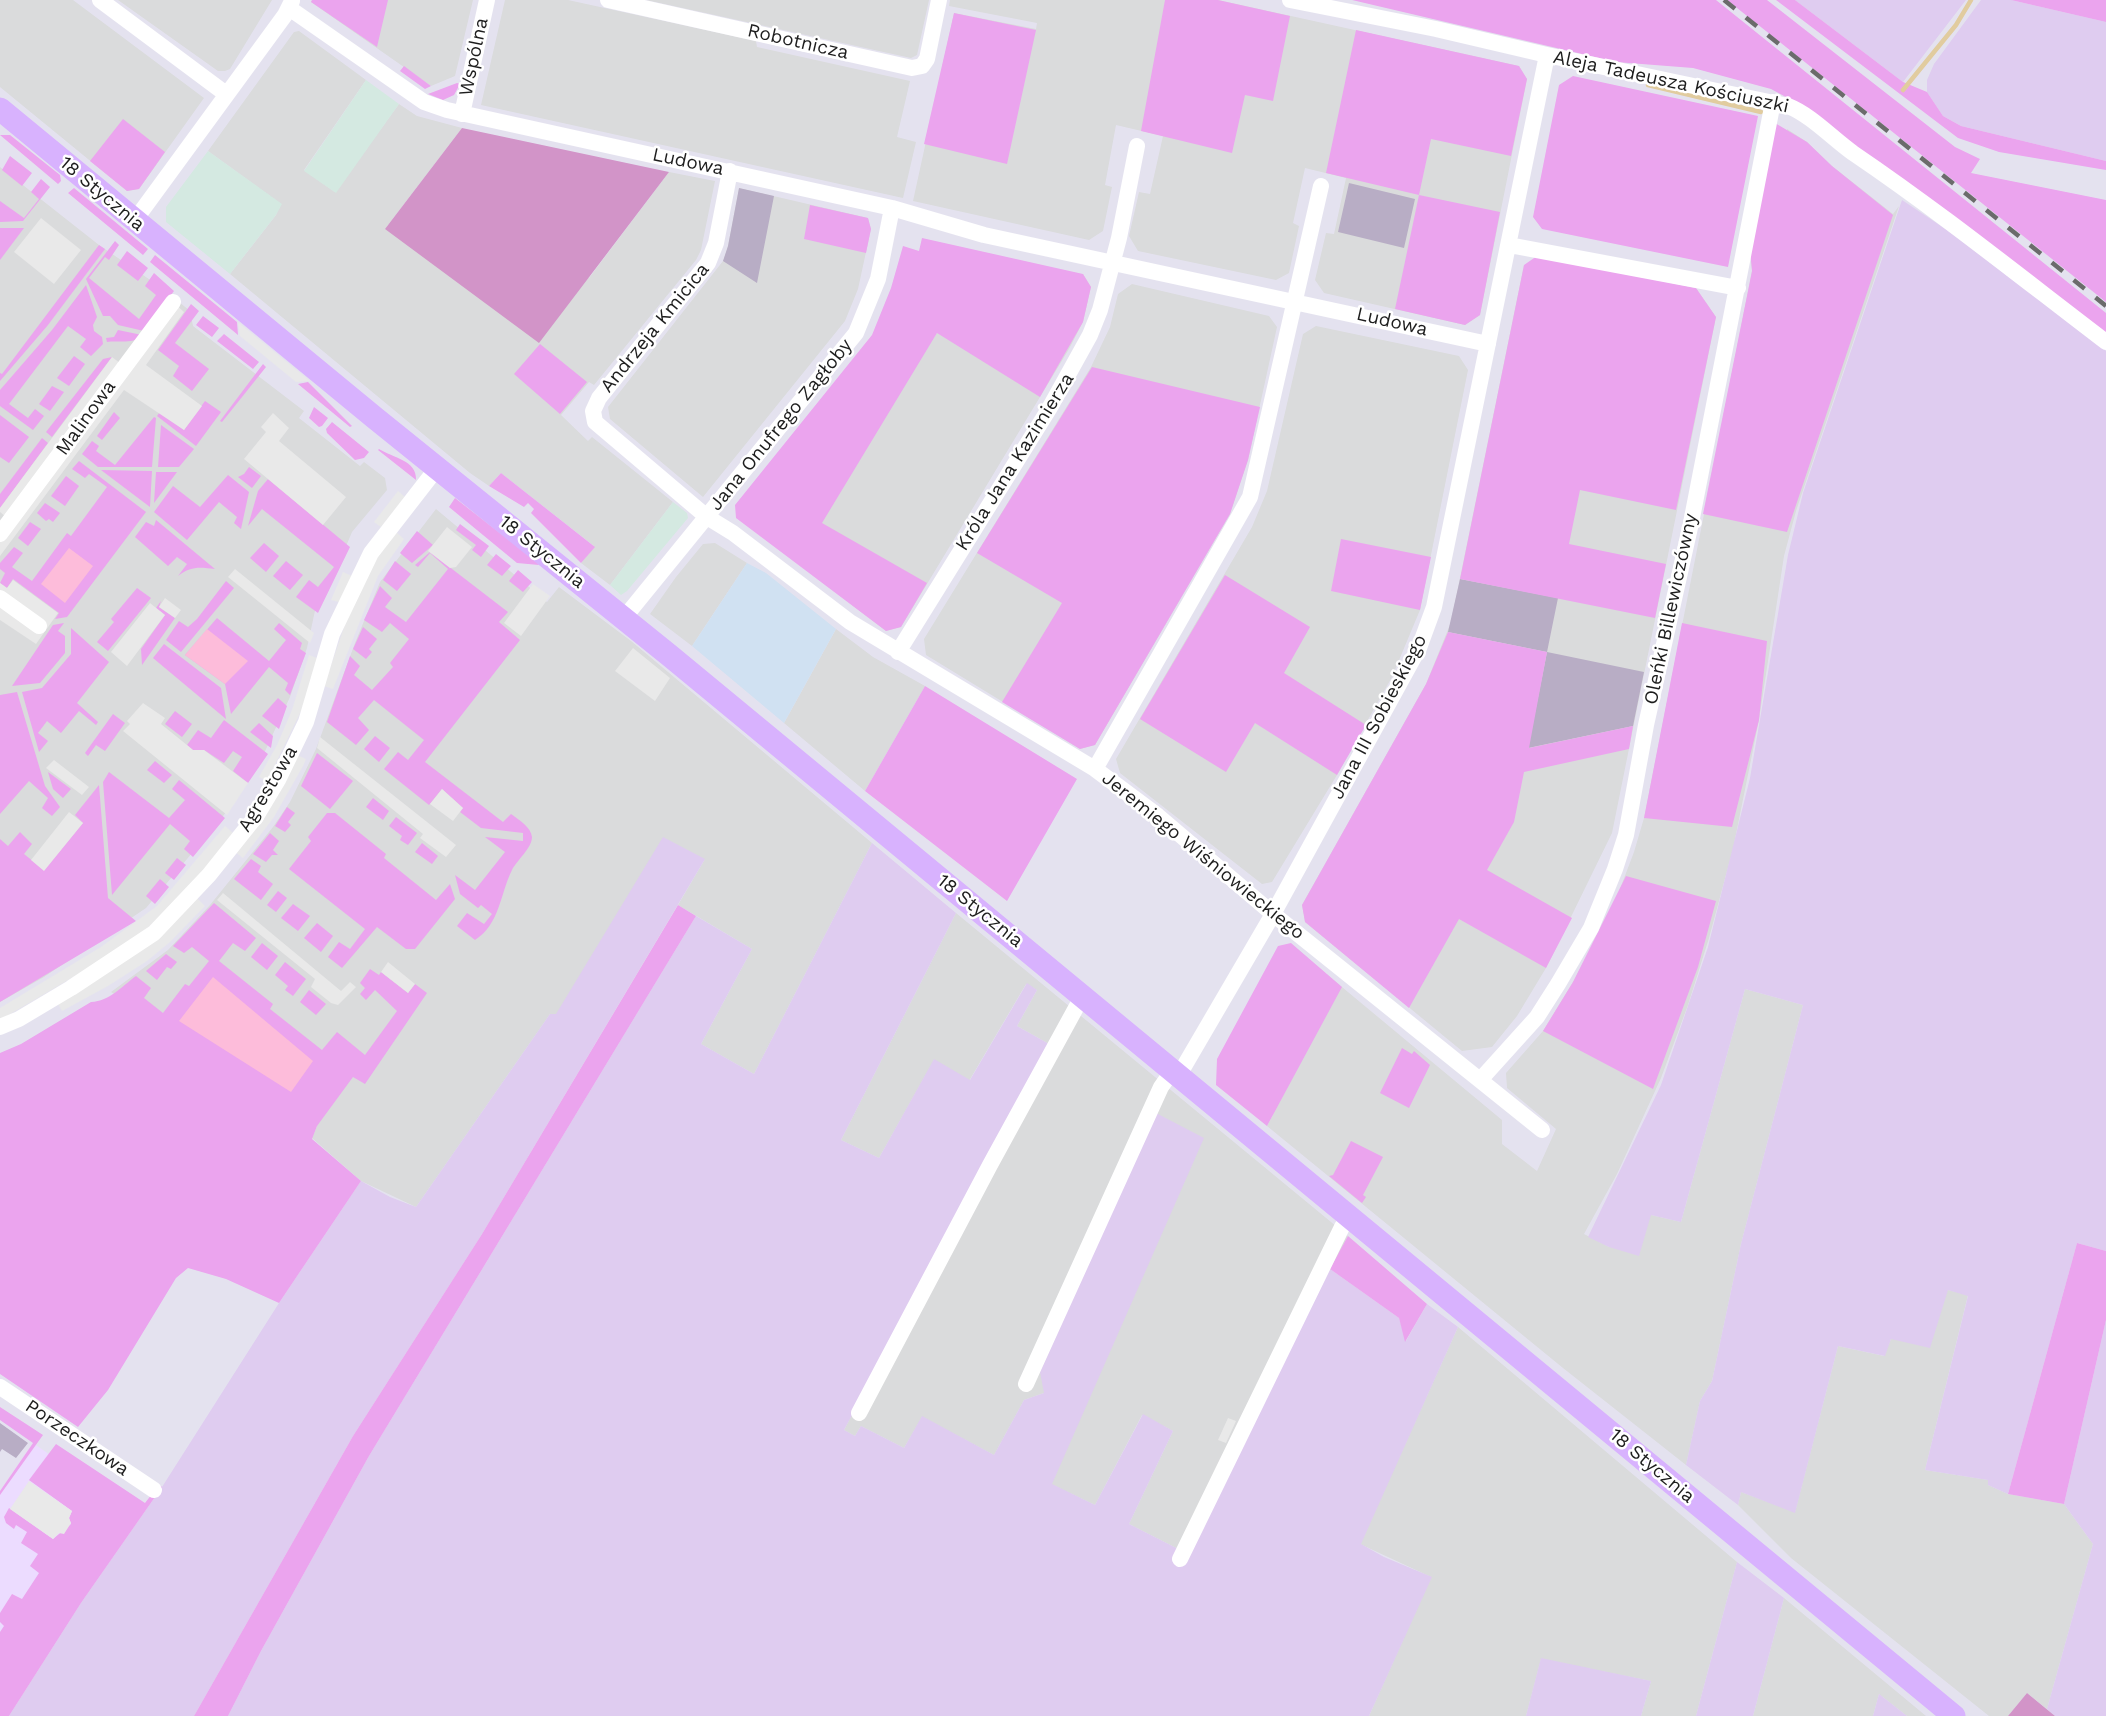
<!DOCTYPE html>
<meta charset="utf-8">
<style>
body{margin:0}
canvas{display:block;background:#e4e2ef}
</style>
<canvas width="2106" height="1716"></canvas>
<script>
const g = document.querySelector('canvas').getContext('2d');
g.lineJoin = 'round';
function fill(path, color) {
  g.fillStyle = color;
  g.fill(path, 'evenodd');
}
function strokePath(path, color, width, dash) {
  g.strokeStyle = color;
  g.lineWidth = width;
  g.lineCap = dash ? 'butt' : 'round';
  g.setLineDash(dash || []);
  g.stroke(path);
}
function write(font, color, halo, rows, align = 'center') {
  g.font = font + ' "Work Sans",sans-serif';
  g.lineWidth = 5;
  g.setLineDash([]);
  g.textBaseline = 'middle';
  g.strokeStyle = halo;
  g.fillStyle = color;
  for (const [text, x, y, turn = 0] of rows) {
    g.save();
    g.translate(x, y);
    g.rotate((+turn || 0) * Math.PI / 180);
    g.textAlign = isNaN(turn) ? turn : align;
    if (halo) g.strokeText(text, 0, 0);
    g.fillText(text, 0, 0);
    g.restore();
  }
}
fill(new Path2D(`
 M0,0h73l131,98 -65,91 -12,2 -127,-104z
 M118,0h154l-42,69 -5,2h-7z
 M312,0h161l-18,76 -24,10 -120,-84z
 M505,0h63l188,41 1,6 153,34 -13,56 19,5 -13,56 -422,-93z
 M646,0h283l-12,55 -6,3z
 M950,0h268l301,66 8,13 -47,236 -15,10 -141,-32 -9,-13 11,-47 8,1 12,-56 -41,-10 -12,55 6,3 -10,47 -13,7 -138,-29 -9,-15 10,-44 11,2 13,-58 -47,-11 -11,60 7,2 -9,44 -14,9 -176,-39 41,-188 82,16 1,-6 -88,-17z
 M299,31l67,49 -62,90 31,22 64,-88 18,12 45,12 -77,101 204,49 80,-106 46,9 -14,69 -5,10 -102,125 -5,-3 -28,33 27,26 4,-4 81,65 -63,83 -29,-22 13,-17 -93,-73 -12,13 -19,-13 -240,-199 46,-59 5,-11 -73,-53 86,-119z
 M1787,129l20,13 25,24 61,48 6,-8 -103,305 -12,45 -25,164 -26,129 -24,89 -21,67 -27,73 -44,96 -33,60 25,13 42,-32 30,7 64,-233 58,16 -62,239 -29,137 -12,20 -14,64 -123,-97 -296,-242 6,-11 28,-162 201,167v24l35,27 19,-42 -49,-41 -1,-15 37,-42 30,-49 42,-80 19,-50 10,-34 108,-547 -2,-22z
 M0,167l99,78 63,43 28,23 3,15 111,85 -5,7 61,48 4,-4 21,16 2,12 -35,42 -16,38 -20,36 -9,42 -17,49 -29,63 -33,50 -82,98 -102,69 -44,25z
 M739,188l129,30 3,11 -13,60 -13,32 -142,176 -93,-78 -2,-12 115,-146 5,-15z
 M1524,265l172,23 20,29 -104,516 -66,135 -29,48 -25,31 -30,4 -157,-129 -3,-17 124,-221 25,-62z
 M1083,274l8,13 -8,35 -14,27 -168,278 -15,4 -98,-75 149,-223z
 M1132,284l137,32 8,11 -29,133 -18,54 -135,231 -15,4 -154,-94 -2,-16 167,-272 19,-40 8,-33z
 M1316,326l143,30 9,14 -48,240 -28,67 -55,98 -65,107 -10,2 -142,-111 -4,-14 136,-232 15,-36 36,-157z
 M436,509l111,93 12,-15 72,54 241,202 -118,231 -53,-30 51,-95 -74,-44 27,-46 -149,156 -6,-1 -134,193 -55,-26 -49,-43 5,-12 -206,-134 57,-42 42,-45 63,-78 17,-25 26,-53 39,-106 25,-61z
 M715,543l32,20 -55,83 -42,-32 26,-37 27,-33z
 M836,629l37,28 52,29 -60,105 -81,-68z
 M956,913l392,323 -160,318 -59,-30 44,-93 -31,-16 -47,90 -44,-21 -7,-91 -20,7 -30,55 -72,-38 -18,31 -43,-22 -6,10 -11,-6 205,-386 -32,-18 20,-36 -11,-6 -57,97 -35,-21 -55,98 -38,-18z
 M1948,1290l20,5 -43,175 63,10v5l20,9 56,10 29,40 -46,165 -20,-16 -19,23h-19l-198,-158 -53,-53 3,-13 54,20 43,-166 46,10 7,-17z
 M1458,1327l279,235 -41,154h-55l10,-35 -110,-22 -15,57h-157l62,-139 -71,-33z
 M1784,1598l142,118h-19l-28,-22 -6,22h-120z`), '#dadbdc');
fill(new Path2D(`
 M747,563l19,10 70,56 -52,94 -92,-77z`), '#d0e1f2');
fill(new Path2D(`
 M366,80l33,24 -63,89 -32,-22z
 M208,151l74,53 -6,11 -46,59 -64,-52v-15z
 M673,502l14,11 1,5 -61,73 -6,4 -11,-10z`), '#d4e9e1');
fill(new Path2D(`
 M33,1443l69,48 -102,151v-151z`), '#ecdcff');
fill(new Path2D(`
 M1349,183l66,16 -11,49 -66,-16z
 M739,188l35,8 -17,87 -34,-22 5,-15z
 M1460,579l98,19 -11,54 97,20 -11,54 -105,22 19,-96 -99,-20z
 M0,1423l28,20 -12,15 -14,-9 -2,3z`), '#b8adc5');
fill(new Path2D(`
 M1795,0h171l-63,82z
 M1981,0h30l95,22v139l-145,-35 -18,-10 -16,-24v-12l7,-16z
 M1902,200l45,30 159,121v900l-29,-8 -69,251 -20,-9v-5l-63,-10 43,-174 -20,-6 -18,58 -39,-9 -6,17 -47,-10 -43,167 -54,-21 -3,13 -52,-40 14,-64 12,-20 29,-137 62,-239 -58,-16 -64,233 -30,-7 -12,41 -30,-9 -21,-10 73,-152 47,-138 42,-169 38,-223 15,-62z
 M663,837l42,22 -223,375 -129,202 -159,280h-185l72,-113 81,-116 117,-184 82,-122 29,16 26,10 134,-193h6z
 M872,843l84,70 -115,227 38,18 55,-99 36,21 57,-97 10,7 -20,36 32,18 -205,386 11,6 6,-10 43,22 18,-32 72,39 30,-55 20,-7 -4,-21 116,-259 48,25 -152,346 43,21 48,-91 30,17 -44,93 59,30 142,-285 69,49 7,23 21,-37 31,23 -97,217 23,13 48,20 -63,139h-1141l33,-65 108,-195 327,-540 56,33 -51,95 53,30z
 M2106,1320v396h-51l-8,-7 46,-165 -29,-40z
 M1737,1562l47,36 -31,118h-57z
 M1541,1658l110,23 -10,35h-115z
 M1879,1694l28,22h-34z`), '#dfccf0');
fill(new Path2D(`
 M312,0h76l-11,47 -66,-45z
 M1165,0h53l72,16 -17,85 -28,-6 -13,58 -91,-22z
 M1352,0h364l390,313v24l-309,-234 -26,-14 -78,-21 -77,-6z
 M1727,0h40l188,147 25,12 -9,14 135,27v102z
 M1776,0h19l108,82 24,10 16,24 18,10 145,35v9l-107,-18 -41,-14z
 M2011,0h95v22z
 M954,13l82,17 -29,134 -83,-20z
 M1356,30l163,36 8,13 -16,77 -80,-17 -12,56 81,17 -20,103 -15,10 -70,-16 24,-114 -93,-22z
 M404,66l27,20 -6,3 -25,-18z
 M1573,76l185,40 -30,151 -186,-38 -9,-12 26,-132z
 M457,83l3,1 -6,11 -11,5 -15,-6z
 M123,119l42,33 -26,37 -12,2 -37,-30z
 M1775,123l32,19 25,24 61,49 -106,317 -84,-18 49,-243 -2,-22z
 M0,135h10l50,40 1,6 -3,3z
 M10,156l22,17 -10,13 -20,-16z
 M41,179l9,8 -27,34 -23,1v-21l24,17 15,-19 -8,-7z
 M74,188l74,61 -5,6 -75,-62z
 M810,205l58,13 3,11 -5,24 -62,-14z
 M0,228h24l-24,32z
 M922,238l161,36 8,13 -8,35 -43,75 -103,-64 -115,190 105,60 -26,44 -15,4 -150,-113 -1,-13 137,-170 19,-47 12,-42 16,5z
 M115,241l4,4 -10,15 -4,-3 -16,21 50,41 17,-24 -11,-9 9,-13 20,18 -30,40 -26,-6 -8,-9h-7l-17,-37z
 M99,245l6,4 -57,76 -48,56v-8l2,1z
 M127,251l21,17 -10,13 -21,-16z
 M155,255l82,67 1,13 -88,-73z
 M1537,256l159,32 20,29 -40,193 -96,-20 -11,54 97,20 -11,54 -195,-39 64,-314z
 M86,285l11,32 -4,8 1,6 8,6 1,7 -12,12 -11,-9 6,-8 -18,-13 -59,78 19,14 7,-9 9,7 -11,14 -33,-24v-16l52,-60z
 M191,304l8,7 -24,32 34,26 -17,22 -19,-15 6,-10 -21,-16z
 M203,316l16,12 -7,9 -16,-12z
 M118,330l24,5c-8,10 -24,5 -35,7l-1,-4 8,-1z
 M224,334l35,28 -6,7 -36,-28z
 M540,344l47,38 -27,32 -46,-40z
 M74,356l11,8 -16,22 -12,-8z
 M112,357l-60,80 -6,-5 57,-73z
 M263,364l3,3 -44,55 -2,-1z
 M1092,367l168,40 -12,53 -18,54 -135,231 -15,4 -78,-47 60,-99 -85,-50z
 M308,382l44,44 -2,1 -52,-43z
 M52,386l12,6 -14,19 -11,-7z
 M205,401l16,11 -25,34 -39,-30 3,-4 24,18z
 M314,407l14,11 -6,8 -3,1 -10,-9z
 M114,412l6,6 -18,22 -5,-4z
 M0,415l29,22 -20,26 -9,-6z
 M154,417l2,1 -4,49h-54l-16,-13 10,-13 7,5 -3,5 19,14z
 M332,422l37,30 -5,6 -9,2 -28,-27 -1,-4z
 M161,425l33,24 -15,18h-21z
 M42,438l6,5 -48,65v-14z
 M379,449c14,9 38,11 37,31l-38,-30z
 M79,461l67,51 -79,105 -12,2 4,-6 -46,-34 -6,9 -7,-5 5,-10 -5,-4v-6l14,-16 9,6 -11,14 20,14 35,-48 4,3 36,-49 -18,-13 -4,4 -13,-9z
 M249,467l12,9 -9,12 -14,-11 6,-3z
 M101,470l51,1 -2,36z
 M156,472h21l-23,31z
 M501,473l94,74 -14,16 -50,-50 3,-4 -6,-6 -4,4 -35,-21z
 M228,475l21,17 -8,37 -7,-6 3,-6 -18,-15 -32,38 -33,-28 19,-26 27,21z
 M66,476l13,10 -14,20 -14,-10z
 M268,479l82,68 -32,66 -22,-16 13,-17 9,7 16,-20 -72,-58 -14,17 10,-35z
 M455,498l82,64 2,3 -22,-2 -68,-56z
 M45,503l15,10 -7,9 -4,-3 -3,2 -9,-8z
 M156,520l59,49c-16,-2 -24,-3 -37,7l9,-12 -10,-7 -9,9 -33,-29 11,-15 8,4z
 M30,522l11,7 -13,17 -10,-8z
 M460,524l29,22 -8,11 -9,-7 4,-5 -20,-15z
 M417,531l16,14 -21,18 -12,-10z
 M1341,539l90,18 -11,53 -89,-19z
 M264,543l15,13 -13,16 -16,-14z
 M430,552l78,60 -9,10 21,18 -95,122 78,60 8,-8c8,6 20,13 21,23 0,11 -15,23 -20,33 -12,24 -12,54 -37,70l-18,-14 10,-13 17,11 8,-10 -11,-9 -3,3 -18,-14 -5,-19 20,15 30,-38 -20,-15 38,4v-8l-42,-5 -21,-16 3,-4 -21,-19 -13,16 -45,-36 14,-17 10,8 16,-20 -50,-40 -16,18 11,12 -13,15 -29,-23 23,-66 10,10 -6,9 18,15 21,-23 -3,-4 19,-24 -19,-16 -8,9 -18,-12 16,-34 12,12 -7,9 21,15 42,-53 -18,-16 -12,14 -3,-2z
 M496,554l15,12 -9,10 -15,-11z
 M286,561l17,14 -13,15 -17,-14z
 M395,561l16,13 -14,17 -14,-11z
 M518,570l14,12 -9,10 -14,-11z
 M1225,575l85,52 -26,46 82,52 -29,50 -82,-52 -29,49 -86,-53z
 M226,581l8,7 -53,64 -15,-12 13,-19 9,6 9,-8z
 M137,588l14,10 -43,53 -11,-9 17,-20 -3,-3z
 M161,601l-2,6 16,11 -33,47 -1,-16 24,-34 -9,-7z
 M217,618l52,43 17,-21 -12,-11 5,-6 23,20 -2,6 6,4 -16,42 -5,-5 3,-7 -19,-16 -38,47 -6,-30 -40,-29z
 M64,623l-6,8 7,5v17l-25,30 -28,3 41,-61z
 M1682,623l85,18 -8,79 -27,107 -88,-9z
 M363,627l14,12 -8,10 3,3 -6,7 -13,-10z
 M71,628l38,34 -32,41 21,19 -2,3 -17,-14 -18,22 -14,-12 -9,12 10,8 -9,11 -17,-60 20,-4 29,-34z
 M1448,632l99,20 -18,96 104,-22 -4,23 -105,23 -10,50 -27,48 85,48 -26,50 -87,-49 -50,89 -104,-86 -3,-17 124,-221z
 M164,644l57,44 5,31 -73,-61z
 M925,686l152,93 -70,122 -142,-110z
 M17,692l28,94 15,21 -8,9 -10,-8 6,-10 -19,-17 -29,33v-119z
 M278,698l9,8 -8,23 -17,-13z
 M175,711l17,13 -10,13 -17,-13z
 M113,714l12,9 -20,28 -9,-6 -8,11 -3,-3z
 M224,720l44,34 -20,29 -15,-12 9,-14 -9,-6 -9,12 -20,-13h-11l-6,-5 11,-15 13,8z
 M259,723l14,13 -2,12 -21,-16z
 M375,736l15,12 -11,14 -15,-13z
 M317,753l36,28 -23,28 -29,-23z
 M155,761l17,14 -8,8 -17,-13z
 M48,772l23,17 -8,9 -10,-9z
 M109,772l60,46 16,-18 -13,-11 7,-9 46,38 -32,39 -9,-8 6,-8 -20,-17 -58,71 -9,-113z
 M99,785l9,113 28,23 -136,81v-163l8,7 12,-14 12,12 -8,10 20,16 39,-47 -8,-8z
 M373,798l16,13 -6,9 -17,-13z
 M287,807l8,6 -7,9 3,3 -6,7 -10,-6z
 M327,813h8l51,41 -2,4 52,42 14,-16 5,15 -40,50h-9l-29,-22 -35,41 -14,-11 11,-15 11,7 15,-20 -76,-60 22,-28 -3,-4z
 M396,817l21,16 -9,12 -8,-5 2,-4 -13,-10z
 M270,833l9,8 -6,9 5,5h-6l-6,7 -13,-8z
 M422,843l16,13 -6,8 -17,-12z
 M177,858l9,7 -12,15 -9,-7z
 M251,859l10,7 -3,6 15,12 -12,16 -27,-21z
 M1626,876l90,25 -18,66 -45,122 -110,-58 30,-49z
 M160,879l9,8 -14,17 -9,-8z
 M278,891l9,7 -11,14 -9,-7z
 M214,903l42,35 -11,13 -12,-8 -14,18 54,43 -3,5 52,41 15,-18 28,23 32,-44 -22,-21 -9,10 -6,-6 5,-6 -5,-5 10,-14 9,6 2,-3 27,21 7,-9 12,9 -62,91 -12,-7 -36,49 -5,13 49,42 -82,122 -53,-24 -38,-11 -12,10 -68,112 -30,37 -78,-53v-321l21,-9 70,-42c19,-1 30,-15 45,-26l15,12 -7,10 19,15 22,-29 4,2 20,-25 -17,-14 -8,6 -11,-7z
 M293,904l17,12 -12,15 -17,-13z
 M678,905l18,11 -327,540 -108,195 -33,65h-34l159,-280 129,-202z
 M317,923l16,13 -12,16 -17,-14z
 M262,943l16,13 -11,14 -16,-13z
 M1291,943l51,44 -75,139 -51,-41 1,-26 61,-113z
 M166,954l11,8 -6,7 -4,-2 -10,13 -11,-9z
 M285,962l21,17 -13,17 -8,-6 3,-4 -13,-11z
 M309,990l17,14 -10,11 -16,-13z
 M1402,1048l10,6 2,-3 16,14 -21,43 -29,-15z
 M1351,1141l32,16 -20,38 3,2 -4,6 -33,-27 4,-1z
 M1348,1236l79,68 -22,38 -6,-24 -69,-49z
 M2077,1243l29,8v69l-42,184 -56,-10z
 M0,1407l43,28 -43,60v-4l33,-48 -33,-23z
 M56,1444l89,59 14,-18 3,2 -81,116 -72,113h-9v-84l4,-6 -4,-4v-9l12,-19 10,5 17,-26 -9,-7 8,-12 -17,-11 6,-11 -11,-7 -2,4 -8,-6 -2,-6 5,-9 44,31 18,-15 -2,-6 3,-7 -43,-31z`), '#eba4ee');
fill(new Path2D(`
 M462,128l207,44 -130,171 -154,-114z
 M2027,1693l28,23h-47z`), '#d294c8');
fill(new Path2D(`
 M69,548l24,18 -28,37 -24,-19z
 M207,629l41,32 -23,23 -40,-29z
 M213,977l100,84 -22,31 -112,-71z`), '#fdbcda');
fill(new Path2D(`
 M41,218l40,32 -27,34 -40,-32z
 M173,302l11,10 -38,53 56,41 -18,24 -60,-40 -124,166v-16l13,-17 -13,-11v-4l112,-151 12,9z
 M238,322l72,59 -14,1 -56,-46z
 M273,413l16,15 -10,13 67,56 -23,28 -79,-66 22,-27 -5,-5z
 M398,491l7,6 -24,30 -7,-5z
 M447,527l25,20 -16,20 -6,1 -22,-17z
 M396,532l8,7 -26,37 -45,113 -9,-3 27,-79 21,-42z
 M235,569l79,64 -4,10 -82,-66z
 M343,572l9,4 -13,26 -8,-2z
 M13,580l45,33 -22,31 -36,-24v-37l7,5z
 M533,584l17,12 -29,40 -17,-13z
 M165,598l16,12 -6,8 -16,-11z
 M150,603l15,12 -38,51 -16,-14z
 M633,648l37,30 -15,23 -40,-30z
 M309,655l8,3 -15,51 -35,72 -8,-4 18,-32 15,-35z
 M143,703l22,15 -4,6 26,21 6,5h11l44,33 -21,32 -104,-84 7,-7 -3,-3z
 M320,737l136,108 -10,12 -26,-19 3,-4 -106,-86z
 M297,755l9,4 -3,7 -29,51 -31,41 -9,-7z
 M54,760l35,27 -7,8 -36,-27z
 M442,789l21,19 -10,13 -23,-17z
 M69,812l14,11 -39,48 -13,-11z
 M225,826l8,7 -41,52 -31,32 -40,32 -121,71v-12l101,-61 56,-41z
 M223,893l118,98 9,-9 6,5 -18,18 -7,-2 -20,-16 4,-8 -98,-79z
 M196,897l9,9 -35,36 -23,19 -39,25 -46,25 -5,-9z
 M388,962l27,22 -7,9 -27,-21z
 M1228,1418l8,3 -10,22 -8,-3z
 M29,1481l43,30 -3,7 2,5 -7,11 -5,-1 -6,6 -43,-30z`), '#e9e9e9');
strokePath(new Path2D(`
 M1648,85l113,27
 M1903,90l53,-65 15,-25`), '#e1cc9f', 4.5);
strokePath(new Path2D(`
 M100,0l126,94
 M608,0l304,68 10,-2 5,-7 12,-59
 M1290,0l146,29 111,26 241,51c23,9 44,32 65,47 87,59 169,125 253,189
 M289,8l135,94 23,8 445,98 92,27 504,109
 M462,114l25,-114
 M730,171l-14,72 -8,20 -109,135 -6,13 2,11 112,95 26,16 117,89 245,147 63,47 115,98 269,216
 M135,220l150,-205 7,-14
 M1509,245l229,43
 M0,534l173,-232
 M0,598l39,28
 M624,618l232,-285 22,-54 14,-71
 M898,652l151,-243 41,-74 10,-25 19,-72 18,-92
 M1095,769l155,-272 71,-311
 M0,1027l19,-8 52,-31 83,-55 55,-58 48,-60 21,-35 28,-58 26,-88 39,-81 66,-85
 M1179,1075l94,-161 124,-226 22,-40 15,-41 113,-552
 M1481,1079l56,-62 21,-33 33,-56 24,-59 11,-34 20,-110 45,-202 82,-421
 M1026,1384l135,-297 12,-17
 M0,1387l154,103
 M859,1413l131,-248 93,-170
 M1180,1559l162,-332 8,-11`), '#fff', 16);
strokePath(new Path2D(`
 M0,109l375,309 294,237 1285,1061`), '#d8b2fe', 23);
strokePath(new Path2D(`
 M1724,0l382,306`), '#6b6b6b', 4.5, [14, 14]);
write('19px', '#1d1d1d', '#fff', [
 ["Robotnicza",798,42,13],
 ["Wspólna",474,57,-78],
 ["Aleja Tadeusza Kościuszki",1671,82,12],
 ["Ludowa",688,162,12],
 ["18 Stycznia",102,194,40],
 ["Ludowa",1392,322,13],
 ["Andrzeja Kmicica",655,328,-51],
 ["Malinowa",86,418,-54],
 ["Jana Onufrego Zagłoby",781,425,-51],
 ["Króla Jana Kazimierza",1015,462,-58],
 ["18 Stycznia",542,552,39],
 ["Oleńki Billewiczówny",1671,609,-78],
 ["Jana III Sobieskiego",1379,717,-62],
 ["Agrestowa",268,789,-59],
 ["Jeremiego Wiśniowieckiego",1203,856,39],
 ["18 Stycznia",980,911,39],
 ["Porzeczkowa",77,1438,34],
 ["18 Stycznia",1652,1466,40]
]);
</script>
